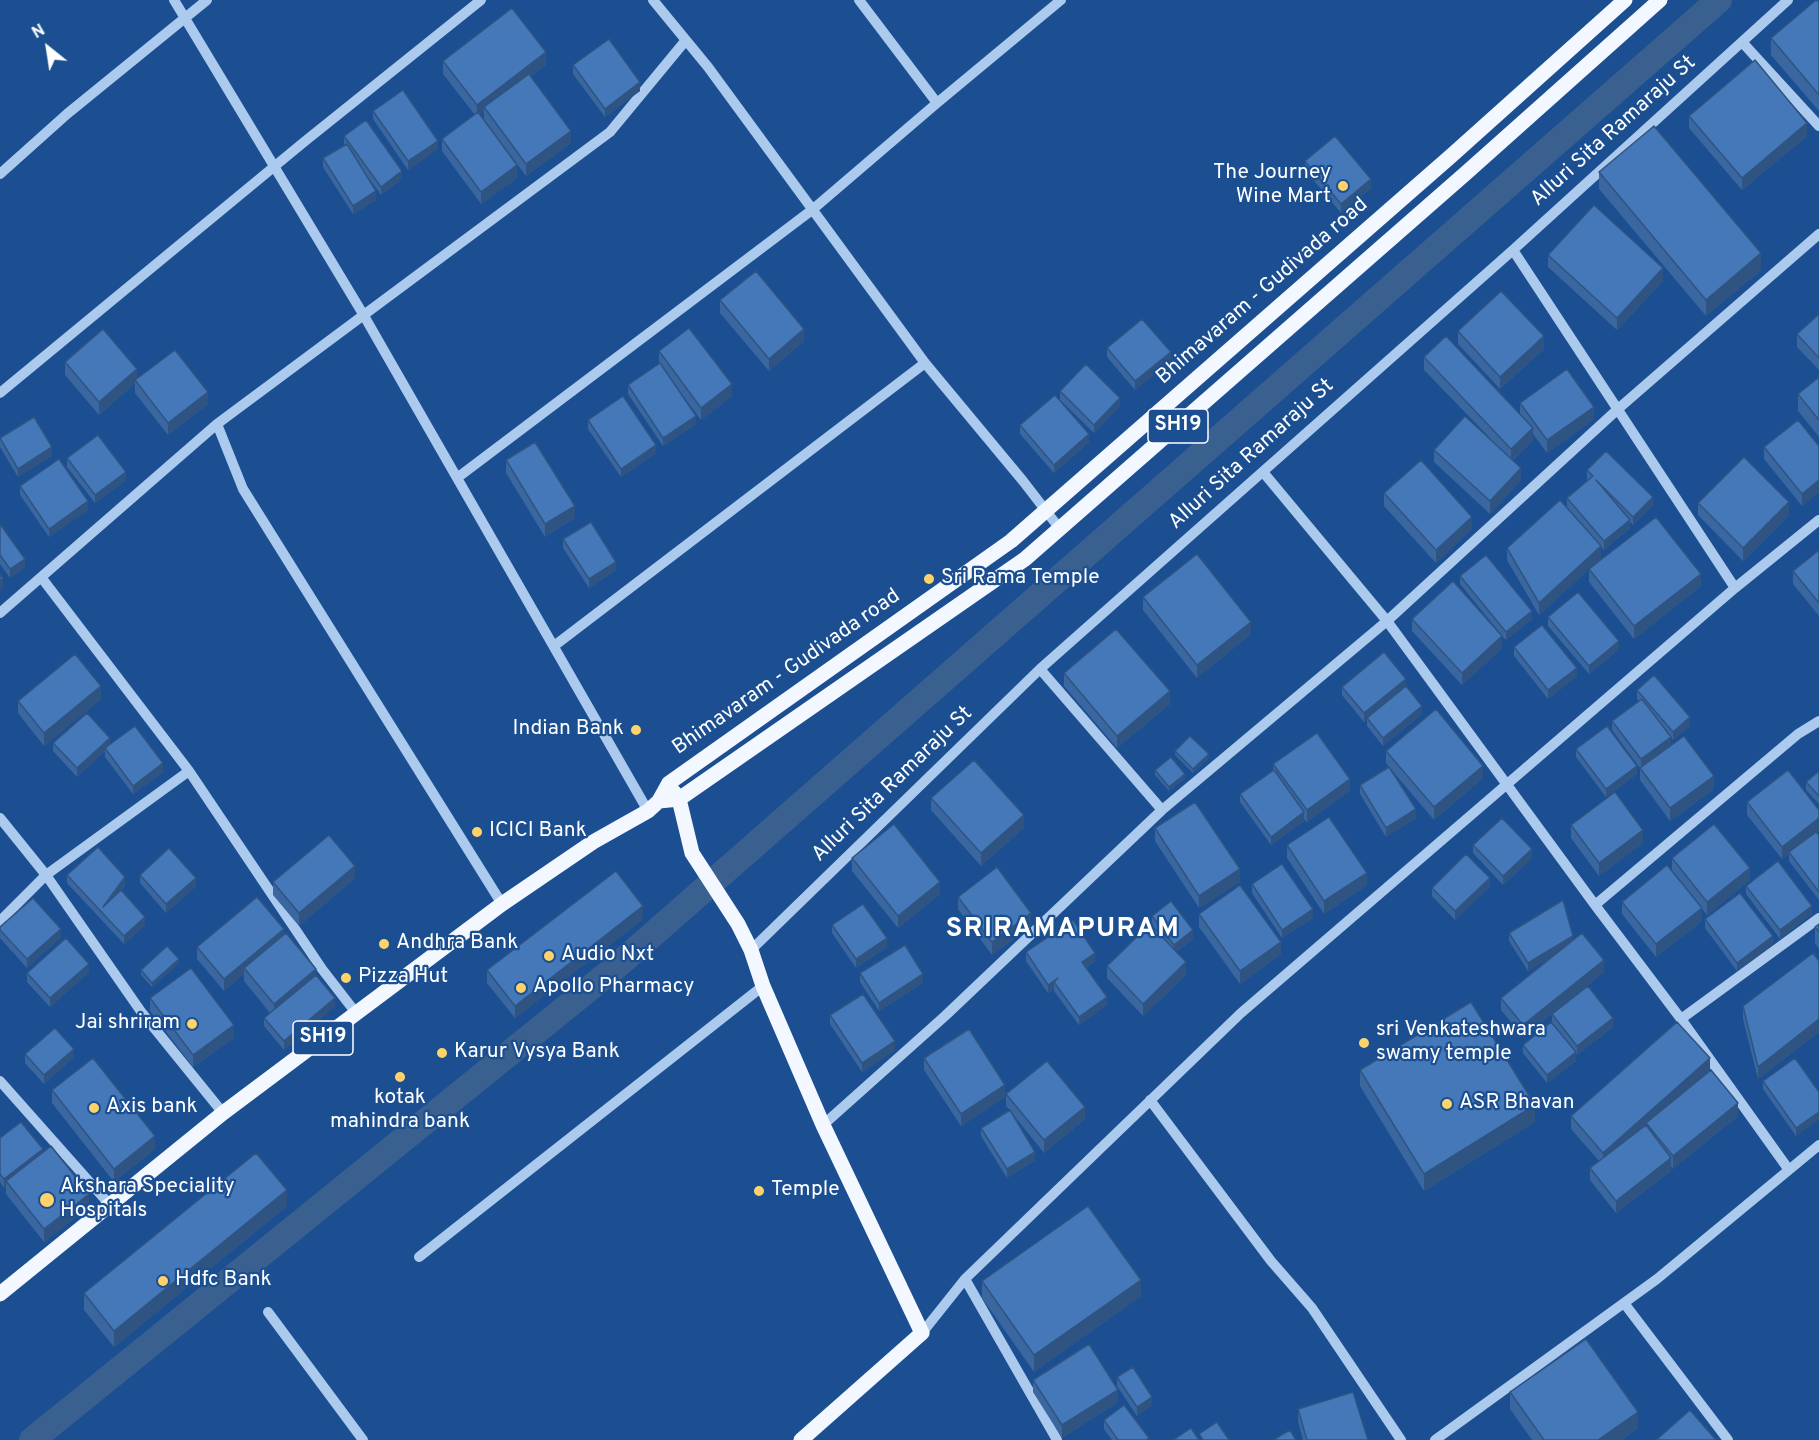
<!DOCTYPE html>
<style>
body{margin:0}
#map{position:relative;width:1819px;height:1440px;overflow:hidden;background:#1b4f91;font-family:Overpass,sans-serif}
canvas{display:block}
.north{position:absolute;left:18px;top:18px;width:60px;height:60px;-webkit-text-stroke:4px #1b4f91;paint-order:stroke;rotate:330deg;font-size:16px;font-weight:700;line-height:24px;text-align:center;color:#fff}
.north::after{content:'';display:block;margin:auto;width:21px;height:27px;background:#fff;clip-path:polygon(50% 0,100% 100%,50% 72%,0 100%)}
</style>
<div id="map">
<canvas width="1819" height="1440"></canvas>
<div class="north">N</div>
</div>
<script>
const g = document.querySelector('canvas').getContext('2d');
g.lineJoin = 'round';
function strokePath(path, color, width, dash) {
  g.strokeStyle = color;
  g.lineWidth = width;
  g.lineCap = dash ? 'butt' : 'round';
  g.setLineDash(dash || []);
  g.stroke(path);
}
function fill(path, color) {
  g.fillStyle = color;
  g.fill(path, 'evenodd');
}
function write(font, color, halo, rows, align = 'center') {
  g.font = font + ' Overpass,sans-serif';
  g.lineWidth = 4.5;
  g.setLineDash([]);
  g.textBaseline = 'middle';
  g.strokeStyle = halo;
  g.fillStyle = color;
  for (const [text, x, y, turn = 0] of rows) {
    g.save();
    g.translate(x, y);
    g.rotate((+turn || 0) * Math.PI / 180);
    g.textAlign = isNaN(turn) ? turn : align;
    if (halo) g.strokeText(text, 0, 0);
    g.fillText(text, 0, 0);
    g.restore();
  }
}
strokePath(new Path2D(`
 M32,1440l579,-469 1108,-971`), '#3a608f', 26);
strokePath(new Path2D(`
 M174,0l189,314 285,497
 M653,0l55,67 217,296 98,118 37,48
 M859,0l78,103
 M1742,42l77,84
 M0,174l67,-60 140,-114
 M1513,250l222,338
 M0,393l304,-251 177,-142
 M217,424l393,-292 76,-92
 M1263,472l124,149 208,284 86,114 108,151
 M457,478l355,-268 125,-107 124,-103
 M41,577l148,194 133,198 34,44
 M0,613l217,-189 26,65 259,415
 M554,646l371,-283
 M1040,669l122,141
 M0,818l46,57 96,138 81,100
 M1595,905l203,-171 21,-13
 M0,921l46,-46 143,-104
 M751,950l289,-281 473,-419 275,-250
 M1681,1019l138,-101
 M0,1081l110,124
 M1150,1100l121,161 41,47 89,132
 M823,1125l122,-109 217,-206 225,-189 231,-212 201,-175
 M419,1257l344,-271
 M965,1279l92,161
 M1624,1303l104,137
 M268,1312l95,128
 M922,1333l43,-54 276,-266 494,-425 84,-68
 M1435,1440l222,-161 162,-134`), '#abcaee', 10);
strokePath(new Path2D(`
 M674,792l5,7 13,54 46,71 13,26 12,36 60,139 99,208 -121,107
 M659,801l20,-2 346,-240 441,-386 194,-173
 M0,1294l223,-181 279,-209 91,-62 55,-31 11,-10 10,-18 342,-242 440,-385 174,-156`), '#f3f7ff', 15);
fill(new Path2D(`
 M1819,2v109l-48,-56v-17z
 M443,61l103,4 -15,11 40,67 -45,33 -42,-56 33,58 -36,26 -39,-53v-12l33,-24 -32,-41zM484,112v8l-4,-5z
 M573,65l67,26 -35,26 -32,-43z
 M373,111l65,38 -30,21 -35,-51z
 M1689,116l118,20 -65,54 -53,-62z
 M344,136l58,43 -21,16 -18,-25 13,30 -23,14 -30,-47v-9l22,-13 -1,-1z
 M1305,161l66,27 -30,25 -36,-43z
 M1599,172l162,98 -55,46 -107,-127z
 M1548,255l115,26 -46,49 -69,-63z
 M720,300l84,41 -35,30 -49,-58z
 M1819,314v56l-22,-23v-13z
 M1458,331l86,18 -44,40 -42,-45z
 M1107,348l64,12 -36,30 -28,-33z
 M659,351l73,45 -31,24 -23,-31 18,35 -33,22 -35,-52v-9l31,-21z
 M1424,357l96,57v-11l74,16 -47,34 -14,-19v6l-20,20 8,20 -31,34 -56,-52v-12l55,-13 -65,-67z
 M65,362l72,17 71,25 -40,31 -33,-42v-10l-36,32 -34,-40z
 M1819,377v60l-21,-26v-17z
 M1060,391l60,15 -26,27 -34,-33z
 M588,420l68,33 -35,24 -33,-48z
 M1020,425l69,17 -35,31 -34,-39z
 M0,438l52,18 -34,21 -18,-30z
 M1819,446v46l-17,14 -38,-47v-12z
 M67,458l59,22 -31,23 -28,-36z
 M506,460l69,58 -30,19 -39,-64z
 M1587,470l66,35 -20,20 -3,-3v6l-26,22 -37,-43v-9l21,-18 -1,-1z
 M20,486l68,24 -39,27 -29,-42z
 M1384,493l88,36 -36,34 -52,-57z
 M1698,503l91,12 -46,46 -45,-46z
 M0,524l25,43 -15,11 -10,-14z
 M563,539l53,31 -27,18 -26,-40z
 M1507,548l94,11 -9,8 109,19 -67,53 -45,-57v-13l-50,46 -32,-55z
 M1819,550v66l-26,-32v-13z
 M1460,576l72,43 -26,21 -4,-4v12l-40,37 -50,-54v-12l88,14 -40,-49z
 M1143,597l108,37 -54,44 -54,-68z
 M1548,617l71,32 -30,25 -41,-48z
 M1514,647l63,29 -29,23 -34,-43z
 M1064,673l106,31 -53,44 -53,-62z
 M1342,687l80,27 -39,32 -16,-20v-6l-3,2 -22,-27z
 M1637,690l53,36 -17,14 -2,-3v9l43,43 -44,32 -30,-41v-12l-28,-38v-9l27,-20 -2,-2z
 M101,699l-57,47 -26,-33v-12z
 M53,743l57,1 53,28 -30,22 -28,-37v-6l-28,26 -24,-26z
 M1576,749l61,25 -31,23 -30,-40z
 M1175,751l34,7 -16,15 -18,-18z
 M1386,751l97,27 -49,42 -45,-53 27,51 -30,19 -26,-43v-9l29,-18 -3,-4z
 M1273,764l77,27 -43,31 -3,-3v2l-33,24 -31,-43v-8l33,-24z
 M1155,770l30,8 -16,13 -14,-16z
 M1819,771v33l-13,-14v-8z
 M931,798l93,30 -43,38 -50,-56z
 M1747,802l72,8v20l-2,2 2,3v65l-30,-39v-7l-7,5 -35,-44z
 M1571,825l72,18 -44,33 -28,-38z
 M1155,828l85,54 -41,26 -44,-67z
 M1287,845l80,40 -43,29 -37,-56z
 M1473,845l59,13 -29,27 -30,-32z
 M852,858l88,36 -42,34 -46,-57z
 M1672,858l78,22 -43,35 -35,-45z
 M67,875l58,11 -4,5 24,34 -21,19 -57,-61z
 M140,875l56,11 -30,27 -26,-30z
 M355,878l-56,48 -26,-31v-13z
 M1252,884l61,34 -31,20 -30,-45z
 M1490,886l-35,34 -23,-24v-8z
 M1746,886l66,28 -32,25 -34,-45z
 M958,897l73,29 -39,29 -34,-46z
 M1622,902l80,19 -46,36 -34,-43z
 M1199,914l82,40 -41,30 -41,-57z
 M1152,916l41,23 -17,13 10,23 -43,41 -36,-38v-12l49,-35 -4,-6z
 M643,919l-128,99 -28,-35v-13z
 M1705,919l68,26 -36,26 -32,-43z
 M1819,924v25l-4,-6v-16z
 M832,925l55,22 -31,21 -24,-35z
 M0,927l61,10 -34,31 -27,-30z
 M1509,933l64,7 31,32 -81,65 -22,-27v-12l51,-42 -24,15 -19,-30z
 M284,935l32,40 19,31 -51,44 -20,-24v-8l6,-5 -26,-32v-7l-20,17 -27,-32v-12z
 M1026,952l69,9 -9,7 21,37 -28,20 -25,-34v-2l-6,4 -22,-32z
 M1819,961v71l-61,47 -15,-60v-13z
 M179,963l-27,24 -11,-12v-5z
 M89,972l-39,35 -23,-25v-9z
 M860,973l63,10 -44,28 -19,-29z
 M150,998l84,40 -41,29 -43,-56z
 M1552,1014l61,13 -36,28 -1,-2v8l-29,22 -24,-30v-8l29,-23z
 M830,1015l65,35 -33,22 -32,-48z
 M25,1054l49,3 -30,27 -19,-21z
 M924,1058l81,39 -44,29 -37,-56z
 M1360,1070l175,52 -111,69 -64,-105z
 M1710,1071l-10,8 38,37 -65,53 -2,-3v5l-55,42 -26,-33v-12l9,-7 -28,-32v-13z
 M1763,1081l56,11 -23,44 -33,-47z
 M52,1090l103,59 -41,33 -62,-79z
 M1006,1094l79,25 -41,34 -33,-41 24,48 -28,18 -26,-42v-8l29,-18 -4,-4z
 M0,1138l43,15 46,54 -45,35 -38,-48v-7l-2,1 -4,-6z
 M287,1206l-173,141 -30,-37v-17z
 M982,1281l159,15 -107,76 -52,-74z
 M1117,1377l35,28 -15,11 -20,-30z
 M1033,1380l85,22 -56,36 -29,-46z
 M1510,1392l128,36 -16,12h-90l-22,-31z
 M1298,1409l70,31h-65l-5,-19z
 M1104,1420l45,20h-37l-8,-11z`), '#3a679f');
fill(new Path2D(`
 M546,52v13l-60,45 -2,-3v5l-7,6v-13z
 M640,82v9l-35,26v-8z
 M1807,123v13l-65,54v-12z
 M571,131v12l-45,33v-12z
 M438,141v8l-30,21v-9z
 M517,165v13l-36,26v-12z
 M402,171v8l-21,16v-8z
 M1371,179v9l-30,25v-9z
 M376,191v9l-23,14v-8z
 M1761,253v17l-55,46v-16z
 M1663,268v13l-46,49v-12z
 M804,329v12l-35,30v-12z
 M1544,336v13l-44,40v-12z
 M1171,352v8l-36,30v-9z
 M137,369v13l-2,-2v3l-36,32v-13z
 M732,384v12l-31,24v-12z
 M208,392v12l-40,31v-12z
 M1120,398v8l-26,27v-8z
 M1594,407v12l-47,34v-13z
 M696,416v8l-33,22v-8z
 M1533,428v12l-22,21v-12z
 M1089,434v8l-35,31v-8z
 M656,445v8l-35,24v-8z
 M52,447v9l-34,21v-8z
 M1521,468v12l-31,34v-13z
 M126,472v8l-31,23v-8z
 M1819,480v12l-17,14v-12z
 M1653,497v8l-20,20v-8z
 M88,501v9l-39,27v-8z
 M1789,502v13l-46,46v-13z
 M575,506v12l-30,19v-13z
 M1472,517v12l-36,34v-13z
 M1630,520v8l-26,22v-9z
 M1601,546v13l-62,56v-12z
 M25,559v8l-15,11v-9z
 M616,562v8l-27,18v-9z
 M1701,574v12l-67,53v-13z
 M3,579v9l-3,2v-9z
 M1532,611v8l-26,21v-8z
 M1251,622v12l-54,44v-13z
 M1502,636v12l-40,37v-12z
 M1619,641v8l-30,25v-8z
 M1577,668v8l-29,23v-9z
 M1406,679v9l-39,30v2l-3,2v-9z
 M101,686v13l-57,47v-13z
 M1170,691v13l-53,44v-12z
 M1422,706v8l-39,32v-8z
 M1690,717v9l-17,14v-8z
 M1671,737v9l-30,22v-9z
 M110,738v9l-5,1v3l-28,26v-9z
 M1209,754v4l-16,15v-4z
 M163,763v9l-30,22v-8z
 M1483,766v12l-49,42v-13z
 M1637,766v8l-31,23v-8z
 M1185,774v4l-16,13v-4z
 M1714,776v13l-44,32v-13z
 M1350,779v12l-43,31v-12z
 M1416,809v9l-30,19v-9z
 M1304,812v9l-33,24v-8z
 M1024,815v13l-43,38v-13z
 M1819,818v12l-37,29v-12z
 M1643,830v13l-44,33v-13z
 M1532,849v9l-29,27v-9z
 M355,866v12l-56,48v-13z
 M1750,868v12l-43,35v-13z
 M1240,869v13l-41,26v-12z
 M1367,873v12l-43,29v-13z
 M125,877v9l-22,29v-8z
 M196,878v8l-30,27v-9z
 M1490,878v8l-35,34v-9z
 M940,882v12l-42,34v-12z
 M643,906v13l-128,99v-12z
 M1812,906v8l-32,25v-9z
 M1702,908v13l-46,36v-13z
 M1313,909v9l-31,20v-8z
 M1031,913v13l-39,29v-13z
 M145,917v8l-21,19v-8z
 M61,929v8l-34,31v-9z
 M284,929v12l-40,27v6l-20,17v-12z
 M1193,930v9l-19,14v-8z
 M1573,936v8l-45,27v-8z
 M1773,936v9l-36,26v-8z
 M887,938v9l-31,21v-9z
 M1281,942v12l-41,30v-13z
 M1095,953v8l-13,9v-8z
 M179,959v4l-27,24v-4z
 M1604,960v12l-81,65v-12z
 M1186,962v13l-43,41v-12z
 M89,964v8l-39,35v-9z
 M316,969v12l-42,36v-13z
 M923,974v9l-44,28v-8z
 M1058,978l-4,4v7l-6,4v-8z
 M1107,997v8l-28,20v-8z
 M335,998v8l-51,44v-9z
 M1613,1018v9l-36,28v-9z
 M1819,1019v13l-61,47v-12z
 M234,1025v13l-41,29v-12z
 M895,1041v9l-33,22v-9z
 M74,1049v8l-30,27v-9z
 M1576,1052v9l-29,22v-8z
 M1710,1058v13l-62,55 -2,-3v4l-43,38v-12z
 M1005,1085v12l-44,29v-12z
 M1738,1103v13l-65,53v-13z
 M1535,1105v17l-111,69v-17z
 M1085,1107v12l-41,34v-13z
 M1819,1112v8l-23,16v-8z
 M155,1136v13l-41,33v-13z
 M43,1149v9l-37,23v6l-2,1v-9z
 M1035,1152v8l-28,18v-9z
 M1671,1158v13l-55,42v-12z
 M287,1190v16l-173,141v-16z
 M89,1194v13l-45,35v-13z
 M1141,1280v16l-107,76v-17z
 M1118,1390v12l-56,36v-13z
 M1152,1397v8l-15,11v-9z
 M1638,1412v16l-16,12h-24z`), '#305482');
const building = new Path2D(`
 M1816,0l3,2v93l-48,-57z
 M512,8l34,44 -69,53 -34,-44z
 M609,39l31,43 -35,27 -32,-44z
 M1755,60l52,63 -65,55 -53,-62z
 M529,74l42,57 -45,33 -42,-57z
 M403,90l35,51 -30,20 -35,-50z
 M478,112l39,53 -36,27 -39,-53z
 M366,120l36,51 -21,16 -37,-51z
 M1654,126l107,127 -55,47 -107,-128z
 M1335,136l36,43 -30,25 -36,-43z
 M347,144l29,47 -23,15 -30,-48z
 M1594,205l69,63 -46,50 -69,-63z
 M756,271l48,58 -35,30 -49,-59z
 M1501,291l43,45 -44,41 -42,-46z
 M1819,314v44l-22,-24z
 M1142,319l29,33 -36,29 -28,-33z
 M689,328l43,56 -31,24 -42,-57z
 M103,329l34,40 -38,33 -34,-40z
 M1446,336l87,92 -22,21 -87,-92z
 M175,350l33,42 -40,31 -33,-43z
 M660,363l36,53 -33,22 -35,-53z
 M1086,364l34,34 -26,27 -34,-34z
 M1567,369l27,38 -47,33 -27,-37z
 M1819,377v43l-21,-26z
 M1055,395l34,39 -35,31 -34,-40z
 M623,396l33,49 -35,24 -33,-49z
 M1465,416l56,52 -31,33 -56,-51z
 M34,417l18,30 -34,22 -18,-31z
 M1798,420l21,26v34l-17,14 -38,-47z
 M98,435l28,37 -31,23 -28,-37z
 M535,442l40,64 -30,18 -39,-64z
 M1606,451l47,46 -20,20 -37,-37 34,40 -26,21 -37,-43 26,-22 -6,-6z
 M1744,457l45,45 -46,46 -45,-45z
 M59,459l29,42 -39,28 -29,-43z
 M1421,460l51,57 -36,33 -52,-57z
 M1560,500l41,46 -62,57 -32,-55z
 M1656,517l45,57 -67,52 -45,-57z
 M591,522l25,40 -27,17 -26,-40z
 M0,524l25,35 -15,10 -10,-14z
 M1819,550v53l-26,-32z
 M1197,554l54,68 -54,43 -54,-68z
 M1486,555l46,56 -26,21 -46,-56z
 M0,573l3,6 -3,2z
 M1453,581l49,55 -40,37 -50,-54z
 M1578,592l41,49 -30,25 -41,-49z
 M1542,625l35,43 -29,22 -34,-43z
 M1116,629l54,62 -53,45 -53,-63z
 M1384,652l22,27 -42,34 -22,-26z
 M75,654l26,32 -57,47 -26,-32z
 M1654,675l36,42 -17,15 -36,-42z
 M1406,686l16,20 -39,32 -16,-20z
 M1642,699l29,38 -30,22 -29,-38z
 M1436,709l47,57 -49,41 -48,-56z
 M87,713l23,25 -33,30 -24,-25z
 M135,726l28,37 -30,23 -28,-38z
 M1607,726l30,40 -31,23 -30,-40z
 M1317,733l33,46 -43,31 -34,-46z
 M1190,736l19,18 -16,15 -18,-18z
 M1684,736l30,40 -44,32 -30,-40z
 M1171,757l14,17 -16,13 -14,-17z
 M974,760l50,55 -43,38 -50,-55z
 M1389,767l27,42 -30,19 -26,-43z
 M1274,770l30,42 -33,25 -31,-43z
 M1788,770l31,40v8l-37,29 -35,-45z
 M1819,771v25l-13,-14z
 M1615,792l28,38 -44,33 -28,-38z
 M1195,802l45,67 -41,27 -44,-68z
 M1329,817l38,56 -43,28 -37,-56z
 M1502,818l30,31 -29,27 -30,-31z
 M894,824l46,58 -42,34 -46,-58z
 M1714,824l36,44 -43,34 -35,-44z
 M1816,832l3,3v57l-30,-40z
 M329,835l26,31 -56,47 -26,-31z
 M98,847l27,30 -22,30 18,-17 24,27 -21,19 -57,-61z
 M169,848l27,30 -30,26 -26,-29z
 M1466,854l24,24 -35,33 -23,-23z
 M1778,861l34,45 -32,24 -34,-44z
 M1282,864l31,45 -31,21 -30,-46z
 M1667,865l35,43 -46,36 -34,-42z
 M997,867l34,46 -39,29 -34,-45z
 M616,871l27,35 -128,100 -28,-36z
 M1240,885l41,57 -41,29 -41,-57z
 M1740,893l33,43 -36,27 -32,-44z
 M257,897l27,32 -60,50 -27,-32z
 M33,898l28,31 -34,30 -27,-29v-3z
 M1563,900l10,36 -45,27 -19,-30z
 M1171,901l22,29 -19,15 -22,-29z
 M863,904l24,34 -31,21 -24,-34z
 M1073,920l22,33 -13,9 25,35 -28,20 -25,-35 4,-4 -10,7 -22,-33z
 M1150,924l36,38 -43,42 -36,-38z
 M1819,924v8l-4,-5z
 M286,933l30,36 -42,35 -30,-36z
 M1582,933l22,27 -81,65 -22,-27z
 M66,938l23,26 -39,34 -23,-25z
 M905,945l18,29 -44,29 -19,-30z
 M167,946l12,13 -27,24 -11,-13z
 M1813,953l6,8v58l-61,48 -15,-61z
 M191,968l43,57 -41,30 -43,-57z
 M316,975l19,23 -51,43 -20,-23z
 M1588,986l25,32 -36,28 -25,-32z
 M863,994l32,47 -33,22 -32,-48z
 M1471,1002l64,103 -111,69 -64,-104z
 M1551,1022l25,30 -29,23 -24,-30z
 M1677,1022l33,36 -107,95 -32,-37z
 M55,1028l19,21 -30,26 -19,-21z
 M969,1029l36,56 -44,29 -37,-56z
 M93,1058l62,78 -41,33 -62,-79z
 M1795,1058l24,34v20l-23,16 -33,-47z
 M1047,1061l38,46 -41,33 -38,-46z
 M1711,1070l27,33 -65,53 -27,-33z
 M1010,1110l25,42 -28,17 -26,-41z
 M21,1122l22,27 -39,30 -4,-5v-36z
 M1646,1125l25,33 -55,43 -26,-33z
 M51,1146l38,48 -45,35 -38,-48z
 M256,1153l31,37 -173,141 -30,-38z
 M1088,1206l53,74 -107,75 -52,-74z
 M1586,1339l52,73 -40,28h-54l-34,-48z
 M1089,1344l29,46 -56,35 -29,-45z
 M1133,1367l19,30 -15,10 -20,-30z
 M1353,1392l15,48h-61l-9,-31z
 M1124,1405l25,33 -3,2h-28l-14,-20z
 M1690,1410l26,30h-60z
 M1217,1422l12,18h-26l-4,-6z
 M1191,1428l8,12h-26z
 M1290,1430l6,10h-23z`);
fill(building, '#4478b9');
strokePath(building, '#305482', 1.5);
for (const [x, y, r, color] of [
 [1343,186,6,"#ffd369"],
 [929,579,6,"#ffd369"],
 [636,730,6,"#ffd369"],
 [477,832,6,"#ffd369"],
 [384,944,6,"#ffd369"],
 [549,956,6,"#ffd369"],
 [346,978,6,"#ffd369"],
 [521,988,6,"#ffd369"],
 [192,1024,6,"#ffd369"],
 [1364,1043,6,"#ffd369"],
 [442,1053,6,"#ffd369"],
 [400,1077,6,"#ffd369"],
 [1447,1104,6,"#ffd369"],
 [94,1108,6,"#ffd369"],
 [759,1191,6,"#ffd369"],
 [47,1200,8,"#ffd369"],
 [163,1281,6,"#ffd369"]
]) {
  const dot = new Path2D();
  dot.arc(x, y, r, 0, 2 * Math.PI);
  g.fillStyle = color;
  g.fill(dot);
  strokePath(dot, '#1b4f91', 2);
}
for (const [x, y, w] of [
 [1178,426,60],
 [323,1038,60]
]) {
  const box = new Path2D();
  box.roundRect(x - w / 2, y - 17, w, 34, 4.5);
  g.fillStyle = '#1b4f91';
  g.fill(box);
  strokePath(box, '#fff', 1.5);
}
write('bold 20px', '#fff', null, [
 ["SH19",1178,426],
 ["SH19",323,1038]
]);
write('21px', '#fff', '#1b4f91', [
 ["Alluri Sita Ramaraju St",1614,132,-42],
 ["Bhimavaram - Gudivada road",1263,292,-41],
 ["Alluri Sita Ramaraju St",1252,455,-42],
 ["Bhimavaram - Gudivada road",787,673,-35],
 ["Alluri Sita Ramaraju St",893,785,-44]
]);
write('21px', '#fff', '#1b4f91', [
 ["The Journey",1331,174,"right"],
 ["Wine Mart",1331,198,"right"],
 ["Sri Rama Temple",941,579],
 ["Indian Bank",624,730,"right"],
 ["ICICI Bank",489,832],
 ["Andhra Bank",396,944],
 ["Audio Nxt",561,956],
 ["Pizza Hut",358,978],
 ["Apollo Pharmacy",533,988],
 ["Jai shriram",180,1024,"right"],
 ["sri Venkateshwara",1376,1031],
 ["swamy temple",1376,1055],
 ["Karur Vysya Bank",454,1053],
 ["kotak",400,1099,"center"],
 ["mahindra bank",400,1123,"center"],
 ["ASR Bhavan",1459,1104],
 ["Axis bank",106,1108],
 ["Akshara Speciality",60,1188],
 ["Hospitals",60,1212],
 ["Temple",771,1191],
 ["Hdfc Bank",175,1281]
], 'left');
g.letterSpacing = '1.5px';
write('bold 27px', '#fff', '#1b4f91', [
 ["SRIRAMAPURAM",1063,931]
]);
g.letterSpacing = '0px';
</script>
